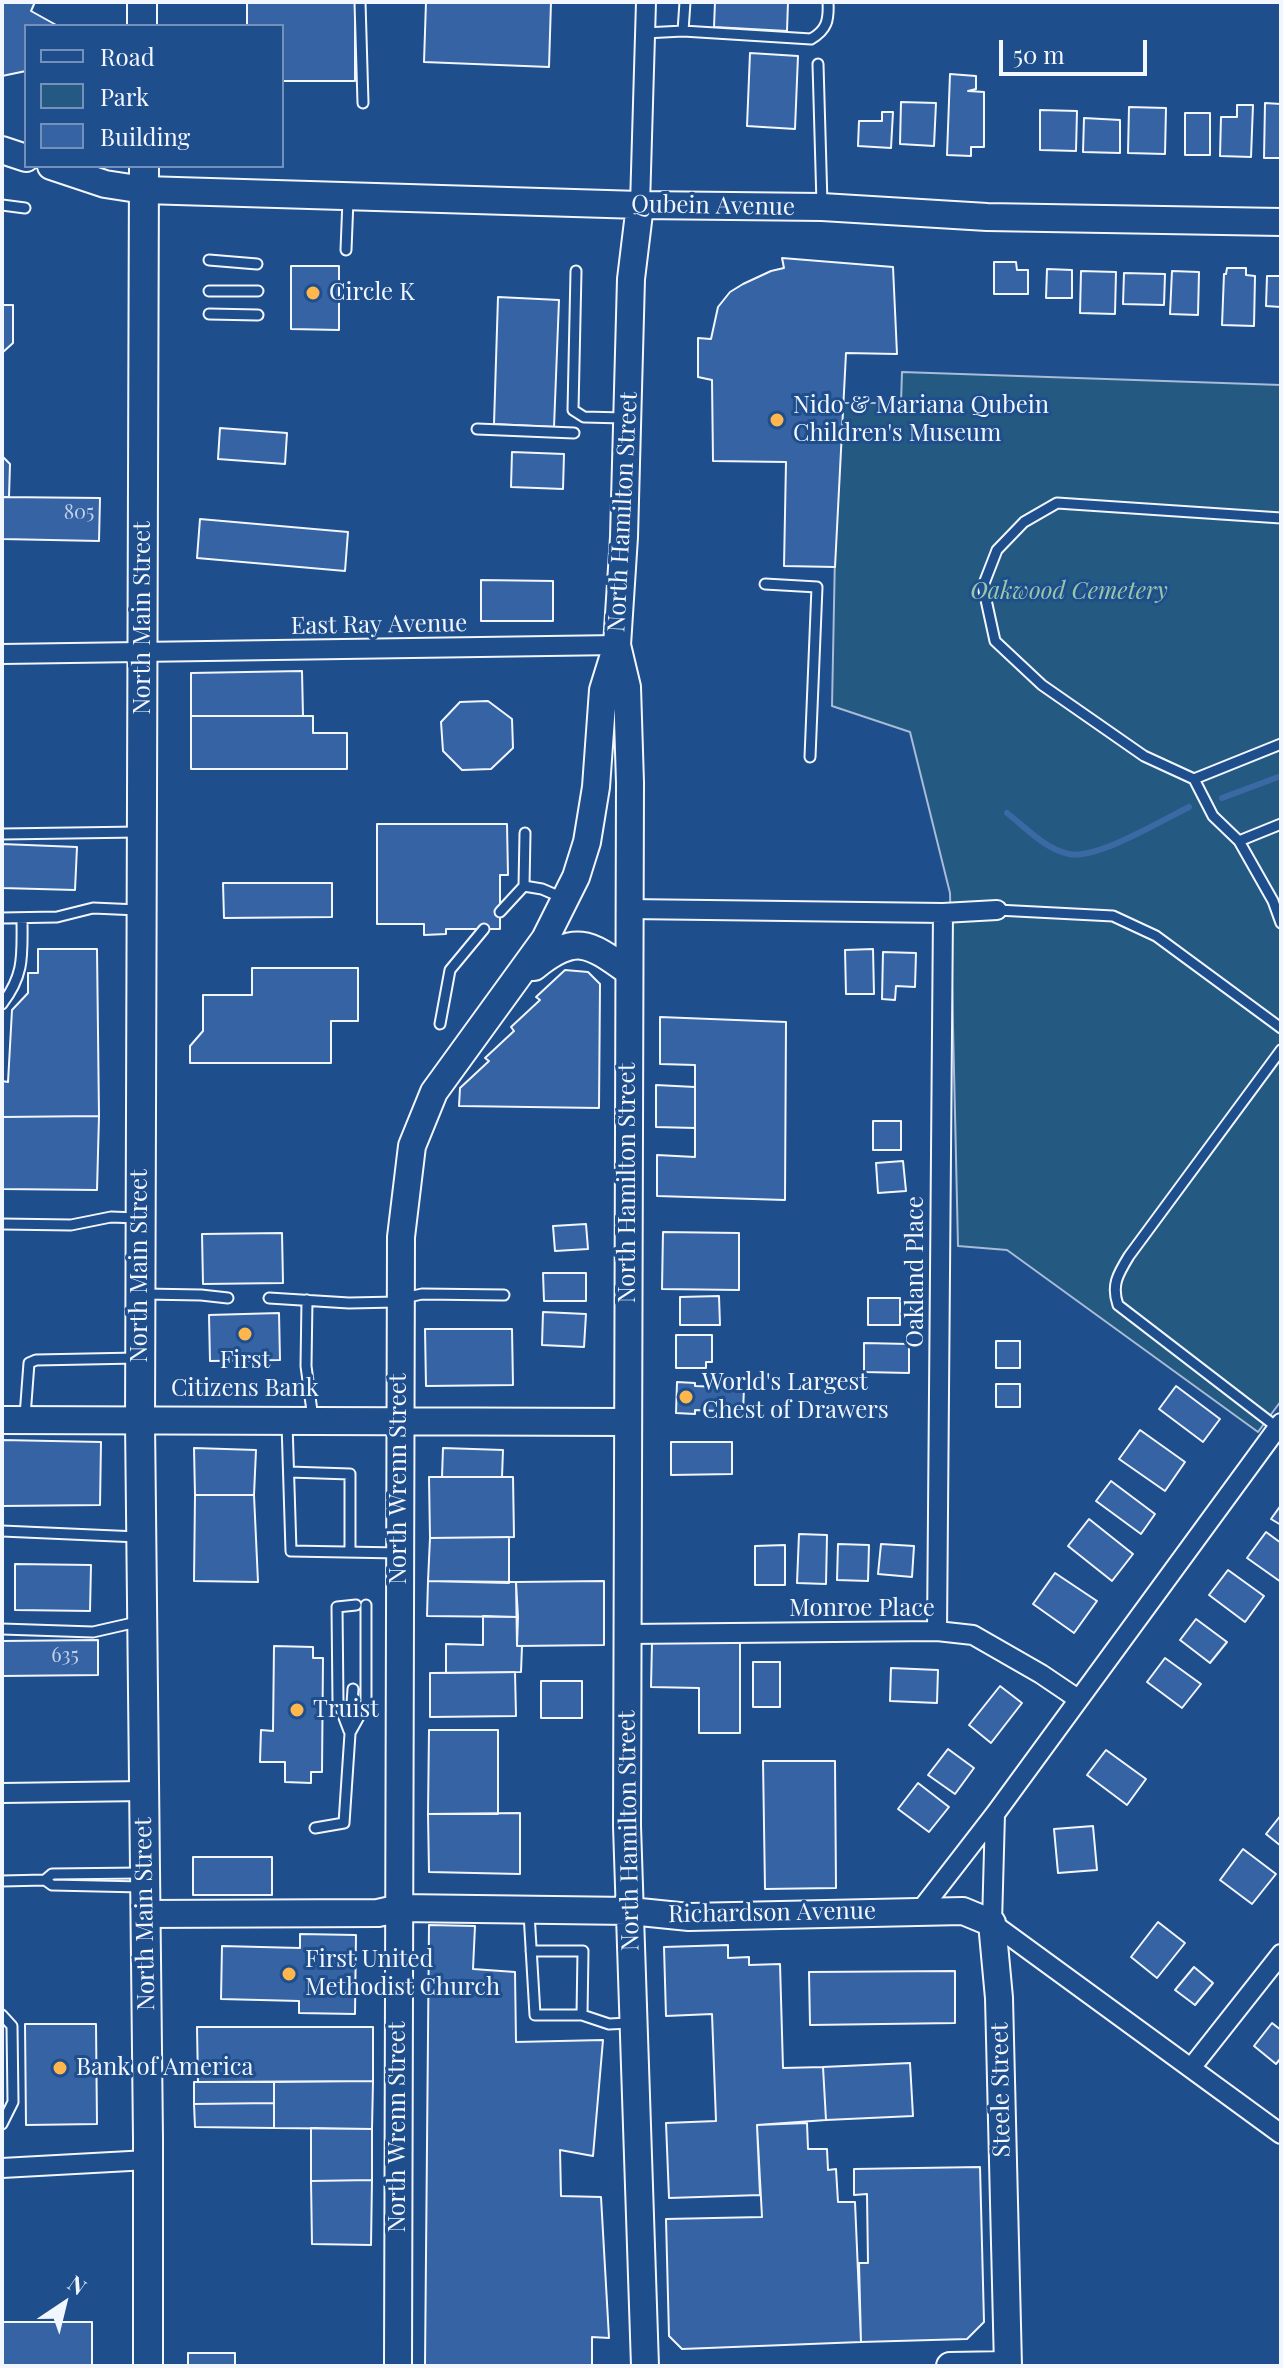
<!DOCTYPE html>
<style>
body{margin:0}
#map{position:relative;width:1283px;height:2368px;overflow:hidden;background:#1f4e8c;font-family:"Playfair Display",serif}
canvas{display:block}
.frame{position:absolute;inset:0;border:4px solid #f2f6ff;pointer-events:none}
.legend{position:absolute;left:24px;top:24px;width:260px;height:144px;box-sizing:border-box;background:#1f4e8c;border:2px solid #7391ba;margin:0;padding:10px 14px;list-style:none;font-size:24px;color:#f2f6ff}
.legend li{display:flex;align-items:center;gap:16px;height:40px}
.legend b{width:40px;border:2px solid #7391ba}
.north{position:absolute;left:24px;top:2264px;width:80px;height:80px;-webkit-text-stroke:6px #1f4e8c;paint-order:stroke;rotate:35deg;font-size:22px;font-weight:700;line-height:32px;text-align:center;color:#f2f6ff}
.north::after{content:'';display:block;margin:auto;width:28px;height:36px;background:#f2f6ff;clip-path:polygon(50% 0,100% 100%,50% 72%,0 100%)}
.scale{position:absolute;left:999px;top:40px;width:148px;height:36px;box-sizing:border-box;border:4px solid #f2f6ff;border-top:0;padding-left:10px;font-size:24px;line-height:28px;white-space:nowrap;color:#f2f6ff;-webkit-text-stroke:6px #1f4e8c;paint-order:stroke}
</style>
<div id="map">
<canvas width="1283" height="2368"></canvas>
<div class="frame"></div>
<ul class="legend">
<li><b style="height:10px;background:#1f4e8c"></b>Road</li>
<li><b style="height:22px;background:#245a82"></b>Park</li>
<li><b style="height:22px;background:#3563a3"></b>Building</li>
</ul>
<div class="north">N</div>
<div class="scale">50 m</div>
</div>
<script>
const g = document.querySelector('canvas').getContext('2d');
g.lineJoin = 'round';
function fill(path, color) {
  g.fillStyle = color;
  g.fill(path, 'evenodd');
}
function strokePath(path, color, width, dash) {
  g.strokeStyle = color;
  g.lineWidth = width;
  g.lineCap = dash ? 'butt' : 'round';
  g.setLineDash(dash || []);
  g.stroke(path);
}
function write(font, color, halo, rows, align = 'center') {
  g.font = font + ' "Playfair Display",serif';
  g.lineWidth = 6;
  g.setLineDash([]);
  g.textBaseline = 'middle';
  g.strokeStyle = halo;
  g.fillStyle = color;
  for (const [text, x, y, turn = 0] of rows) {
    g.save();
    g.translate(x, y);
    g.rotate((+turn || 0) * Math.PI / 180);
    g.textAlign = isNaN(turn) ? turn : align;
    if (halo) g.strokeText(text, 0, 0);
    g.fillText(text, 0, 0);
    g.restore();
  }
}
const green = new Path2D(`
 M902,372l379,13v1016l-23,31 -251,-182 -49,-4 -8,-353 -40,-161 -78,-26 6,-303h63z`);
fill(green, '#245a82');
strokePath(green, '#a8bbd7', 2);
strokePath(new Path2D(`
 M1222,798l59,-22
 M1007,813c18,14 38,36 62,41 27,6 94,-34 120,-47`), '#3b69a3', 6);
const building = new Path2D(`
 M2,2h33l-4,9 27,15h-32v45l-24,5z
 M247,2h108v79h-73v-55h-35z
 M426,2h125l-2,65 -125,-5z
 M715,2h73l-1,29 -73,-4z
 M750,53l48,3 -3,73 -48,-3z
 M950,74l26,2v13l-8,2 16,1v55h-13v9l-24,-1z
 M901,102l35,1 -2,43 -34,-2z
 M1265,103l16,1v54h-17z
 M1237,105h16l-2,52 -31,-1 1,-39h16z
 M1129,107l37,1 -1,46 -37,-1z
 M1040,110l37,1 -1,40 -36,-1z
 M882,112h11l-2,36 -33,-2 1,-25h23z
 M1185,113h25v42h-25z
 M1084,118l36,2v33l-37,-1z
 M782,258l111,9 4,87 -51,-1 -11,214 -51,-1 2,-104 -73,-1 -1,-81 -14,-3v-39l13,1 7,-32 12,-15 13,-8 28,-13 13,-3z
 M994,262h22l1,8h11v24h-34z
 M291,266h48v64l-48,-1z
 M1227,268h19v7l9,1 -1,50 -32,-1 2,-51h2z
 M1047,269l25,1v28h-26z
 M1081,271l35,1 -1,42 -35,-1z
 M1172,271l27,1 -1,43 -28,-1z
 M1124,273l41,1 -1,31 -41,-1z
 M1267,276h14v31l-15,-1z
 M498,297l61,3 -5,127 -60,-3z
 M2,305h11v38l-11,10z
 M220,428l67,5 -2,31 -67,-5z
 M512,452l52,2 -1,35 -52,-2z
 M2,456l8,8 -1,33h-7z
 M2,497l98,1 -1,43 -97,-2z
 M200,519l148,13 -3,39 -148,-13z
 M481,580l72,1v40h-72z
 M302,671l1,45h-112v-43z
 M488,701l24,18 1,29 -22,21 -29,1 -19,-19 -2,-29 19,-20z
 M191,716h122v17h34v36h-156z
 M377,824h130l1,51h-8v54h-54v5l-22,1v-11h-47z
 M2,844l75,3 -2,43 -73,-2z
 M223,883h109v34l-108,1z
 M38,949h59l2,167 -97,1v-36l6,1 4,-72 16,-17v-20h10z
 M873,949l1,45h-28l-1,-44z
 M883,952l33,1 -1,34 -19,-1 -1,14 -13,-1z
 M252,968h106v53h-27v42h-141v-17l13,-15v-36h49z
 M565,970l23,2 12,12 -1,124 -140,-2 1,-18 29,-27 -4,-3 29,-27 -3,-4 29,-27 -4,-3z
 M660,1017l126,5 -1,178 -128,-4v-41l38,2v-92l-35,-1z
 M656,1085l39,2v41l-39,-1z
 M99,1116l-2,74 -95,-1v-72z
 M873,1121h28v29h-28z
 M903,1161l3,30 -28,2 -2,-30z
 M586,1224l2,25 -33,2 -2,-25z
 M663,1232l76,1v57l-77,-1z
 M282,1233l1,50 -80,1 -1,-50z
 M543,1273h43v28h-42z
 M719,1296l1,29h-40v-28z
 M868,1298h32v27h-32z
 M543,1312l43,2 -2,33 -42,-2z
 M279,1313l1,47 -70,1 -1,-46z
 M425,1329h87l1,56 -87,1z
 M676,1335h36v27h-6v6h-30z
 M996,1341h24v27h-24z
 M864,1343l45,1v29l-45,-1z
 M677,1382l18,1v3l49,2 -1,24 -48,-2v4l-19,-1z
 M996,1384h24v23h-24z
 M1176,1386l44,33 -17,23 -44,-33z
 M1140,1430l45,32 -20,29 -46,-32z
 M2,1440l99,2 -1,63 -98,1z
 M671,1442h61v32l-61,1z
 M194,1448l62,2 -2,45h-59z
 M443,1448l60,2 -1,27h-60z
 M429,1477h84l1,60 -84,1z
 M1111,1481l44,33 -14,20 -45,-33z
 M195,1495h59l4,87 -64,-1z
 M1281,1505v20l-10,-6z
 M1089,1519l44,35 -21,27 -44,-35z
 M1266,1532l15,11v39l-34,-24z
 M799,1534l28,1 -1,49 -29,-1z
 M509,1537v46l-81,-2 2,-43z
 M838,1544l31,1 -1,36 -31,-1z
 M881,1544l33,2 -2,31 -34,-3z
 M785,1545v40h-30v-39z
 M15,1564l76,1 -1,46 -75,-1z
 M1228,1570l36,26 -19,26 -36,-27z
 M1055,1573l42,28 -23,32 -41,-29z
 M428,1581l88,1 2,35 -91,-1z
 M604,1581v64l-87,1 -1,-64z
 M483,1616l35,1 -1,29h5l-1,26 -75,1v-29l37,1z
 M1196,1619l31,23 -17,21 -30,-23z
 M98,1640v35l-96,1v-35z
 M652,1643h88v90h-41v-45l-48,-1z
 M274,1646l39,1v11h10l-1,114h-11v11l-26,-1v-20h-25l1,-32 12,1z
 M1165,1658l36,26 -19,24 -35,-26z
 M753,1662h27v45h-27z
 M891,1668l47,2 -1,33 -47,-2z
 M515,1672l1,44 -86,1v-44z
 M541,1681h41v37h-41z
 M1000,1686l22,17 -31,40 -22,-18z
 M429,1730h69v84h-70z
 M948,1749l26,19 -19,26 -27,-19z
 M1106,1750l40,29 -19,26 -40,-30z
 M763,1761h72l1,127 -71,1z
 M918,1783l31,24 -20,25 -31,-23z
 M520,1813v61l-91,-2 -1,-58z
 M1281,1815v31l-15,-12z
 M1093,1826l4,44 -39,3 -4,-44z
 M1243,1849l33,25 -24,30 -32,-24z
 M193,1857h79v38h-79z
 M1158,1922l27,21 -28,35 -26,-21z
 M429,1925l46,1 -2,43 42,3 1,70 87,-2 -10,116 -33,-6 1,46 40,1 8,141 -17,-1v29h-167z
 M300,1934l56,1 -1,79 -56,-1v-12l-78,-2 1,-53 78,2z
 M728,1945v13l21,-1v8l31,-1 3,104 40,-1 3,53 -69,5 3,70 -91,3 -3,-75 50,-2 -4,-107 -46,2 -2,-69z
 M1194,1967l19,16 -18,22 -20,-15z
 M955,1971v52l-145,2 -1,-53z
 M1272,2023l9,7v28l-5,6 -22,-18z
 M25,2024h71l1,100 -71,1z
 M197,2027h176v54l-175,1z
 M910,2063l3,53 -87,4 -3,-53z
 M373,2081l-1,48 -98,-1v-46z
 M194,2082h80v21l-80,1z
 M274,2103v25l-79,-1 -1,-23z
 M807,2123l1,26h19l1,21 8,-1 2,33h17l6,140 -179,7 -13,-13 -3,-117 96,-2 -5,-92z
 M311,2128l61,1v51l-61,1z
 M980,2167l4,155 -17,17 -106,3 -2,-79h9l-1,-69 -13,1v-26z
 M372,2180l-1,65 -59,-1 -1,-63z
 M2,2322h90v44h-90z
 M188,2353h47v13h-47z`);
fill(building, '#3563a3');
strokePath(building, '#f2f6ff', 2);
const lane = new Path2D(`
 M360,2l3,101
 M683,31l128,8c16,-9 18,-19 17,-37
 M645,33l38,-2 2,-29
 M818,64l4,140
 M2,205l23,3
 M346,250l2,-50
 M209,260l48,4
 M576,271l-3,139 11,7 40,1
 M209,291h49
 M209,314l49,1
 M477,429l97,4
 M1281,518l-224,-15 -33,19 -27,28 -14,36 12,55 47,44 102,71 50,23 87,-35
 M765,584l52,3 -7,170
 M1194,779l19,37 26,25 34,60 8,22
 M2,834l137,-2
 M1239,841l42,-17
 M524,886l1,-53
 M997,910l116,6 43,20 125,92
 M500,912l24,-26 18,3 21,9
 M2,918l55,-1 36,-9 45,2
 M2,1004c23,-30 20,-49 20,-86
 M440,1024l10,-54 34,-41
 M2,1224l69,1 40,-8 26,1
 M144,1294l57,1 27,3
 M269,1298l80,5 48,-1
 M404,1298l18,-4 82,1
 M307,1300l-1,66 7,53
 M25,1416l4,-53 7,-3 101,-2
 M287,1423l4,128 108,2
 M1278,1428l-160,-123c-7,-20 0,-31 11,-49l152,-206
 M289,1472l61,2v78
 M2,1531l136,6
 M2,1629l91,3 44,-10
 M349,1731l-11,-29 -1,-95 19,-2
 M351,1731l15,-27v-99
 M315,1828l29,-5 9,-134
 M45,1880l7,-6 89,-1
 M2,1881l43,-1 7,5 90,2
 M529,1913l6,102h47l1,-64h-52
 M2,2015l10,11 1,76 -11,22
 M582,2015l27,9 20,-1`);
const street = new Path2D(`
 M640,205l6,-203
 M2,654l615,-9
 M629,909l314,4 54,-3
 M937,1631l6,-718
 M628,1634l309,-3 36,4 68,39 37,25
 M2,1793l142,-2
 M995,1814l-3,109 289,211
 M920,1911l75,-97 286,-391
 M1191,2068l90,-114
 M2,2168l146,-8`);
const secondary = new Path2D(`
 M2,150l24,8
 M51,166l54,18 39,6 496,15 182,2 165,10 294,5
 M640,205l-9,74 -7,258 -7,108 10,42 3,96 -3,1043 18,540
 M534,967c41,-33 54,-25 94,4
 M2,1420l626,2
 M145,1914l233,-1 22,-5 230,3 59,6 274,-6 29,12 7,75 9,368
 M398,2366l3,-1129 11,-91 22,-54 111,-153 31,-62 11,-35 9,-55 7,-97 14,-45
 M950,2366l58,-1`);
const primary = new Path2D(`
 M142,2v24
 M144,166l-4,1256 8,717v227`);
strokePath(lane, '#f2f6ff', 13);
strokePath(street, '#f2f6ff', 22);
strokePath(secondary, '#f2f6ff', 30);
strokePath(primary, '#f2f6ff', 32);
strokePath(lane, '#1f4e8c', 9);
strokePath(street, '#1f4e8c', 18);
strokePath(secondary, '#1f4e8c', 26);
strokePath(primary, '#1f4e8c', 28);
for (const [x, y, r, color] of [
 [313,293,8,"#ffb74d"],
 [777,420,8,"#ffb74d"],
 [245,1334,8,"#ffb74d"],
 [686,1397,8,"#ffb74d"],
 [297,1710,8,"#ffb74d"],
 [289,1974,8,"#ffb74d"],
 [60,2068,8,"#ffb74d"]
]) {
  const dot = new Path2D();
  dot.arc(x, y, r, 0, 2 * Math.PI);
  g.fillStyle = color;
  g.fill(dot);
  strokePath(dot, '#1f4e8c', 3);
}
write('20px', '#c3d1e8', null, [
 ["805",79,513],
 ["635",65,1656]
]);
write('24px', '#f2f6ff', '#1f4e8c', [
 ["Qubein Avenue",713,206,1],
 ["North Hamilton Street",623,512,-87],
 ["North Main Street",143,618,-90],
 ["East Ray Avenue",379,625,-1],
 ["North Hamilton Street",628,1183,-90],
 ["North Main Street",140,1266,-90],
 ["Oakland Place",916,1272,-90],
 ["North Wrenn Street",399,1479,-90],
 ["Monroe Place",862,1609],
 ["North Hamilton Street",629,1831,-91],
 ["Richardson Avenue",772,1913,-1],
 ["North Main Street",145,1914,-91],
 ["Steele Street",1001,2090,-91],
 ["North Wrenn Street",398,2127,-90]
]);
write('24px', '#f2f6ff', '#1f4e8c', [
 ["Circle K",329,293],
 ["Nido & Mariana Qubein",793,406],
 ["Children's Museum",793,434],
 ["First",245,1361,"center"],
 ["Citizens Bank",245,1389,"center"],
 ["World's Largest",702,1383],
 ["Chest of Drawers",702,1411],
 ["Truist",313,1710],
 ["First United",305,1960],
 ["Methodist Church",305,1988],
 ["Bank of America",76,2068]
], 'left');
write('italic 24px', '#97c8a6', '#1f4e8c', [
 ["Oakwood Cemetery",1069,592]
]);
</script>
